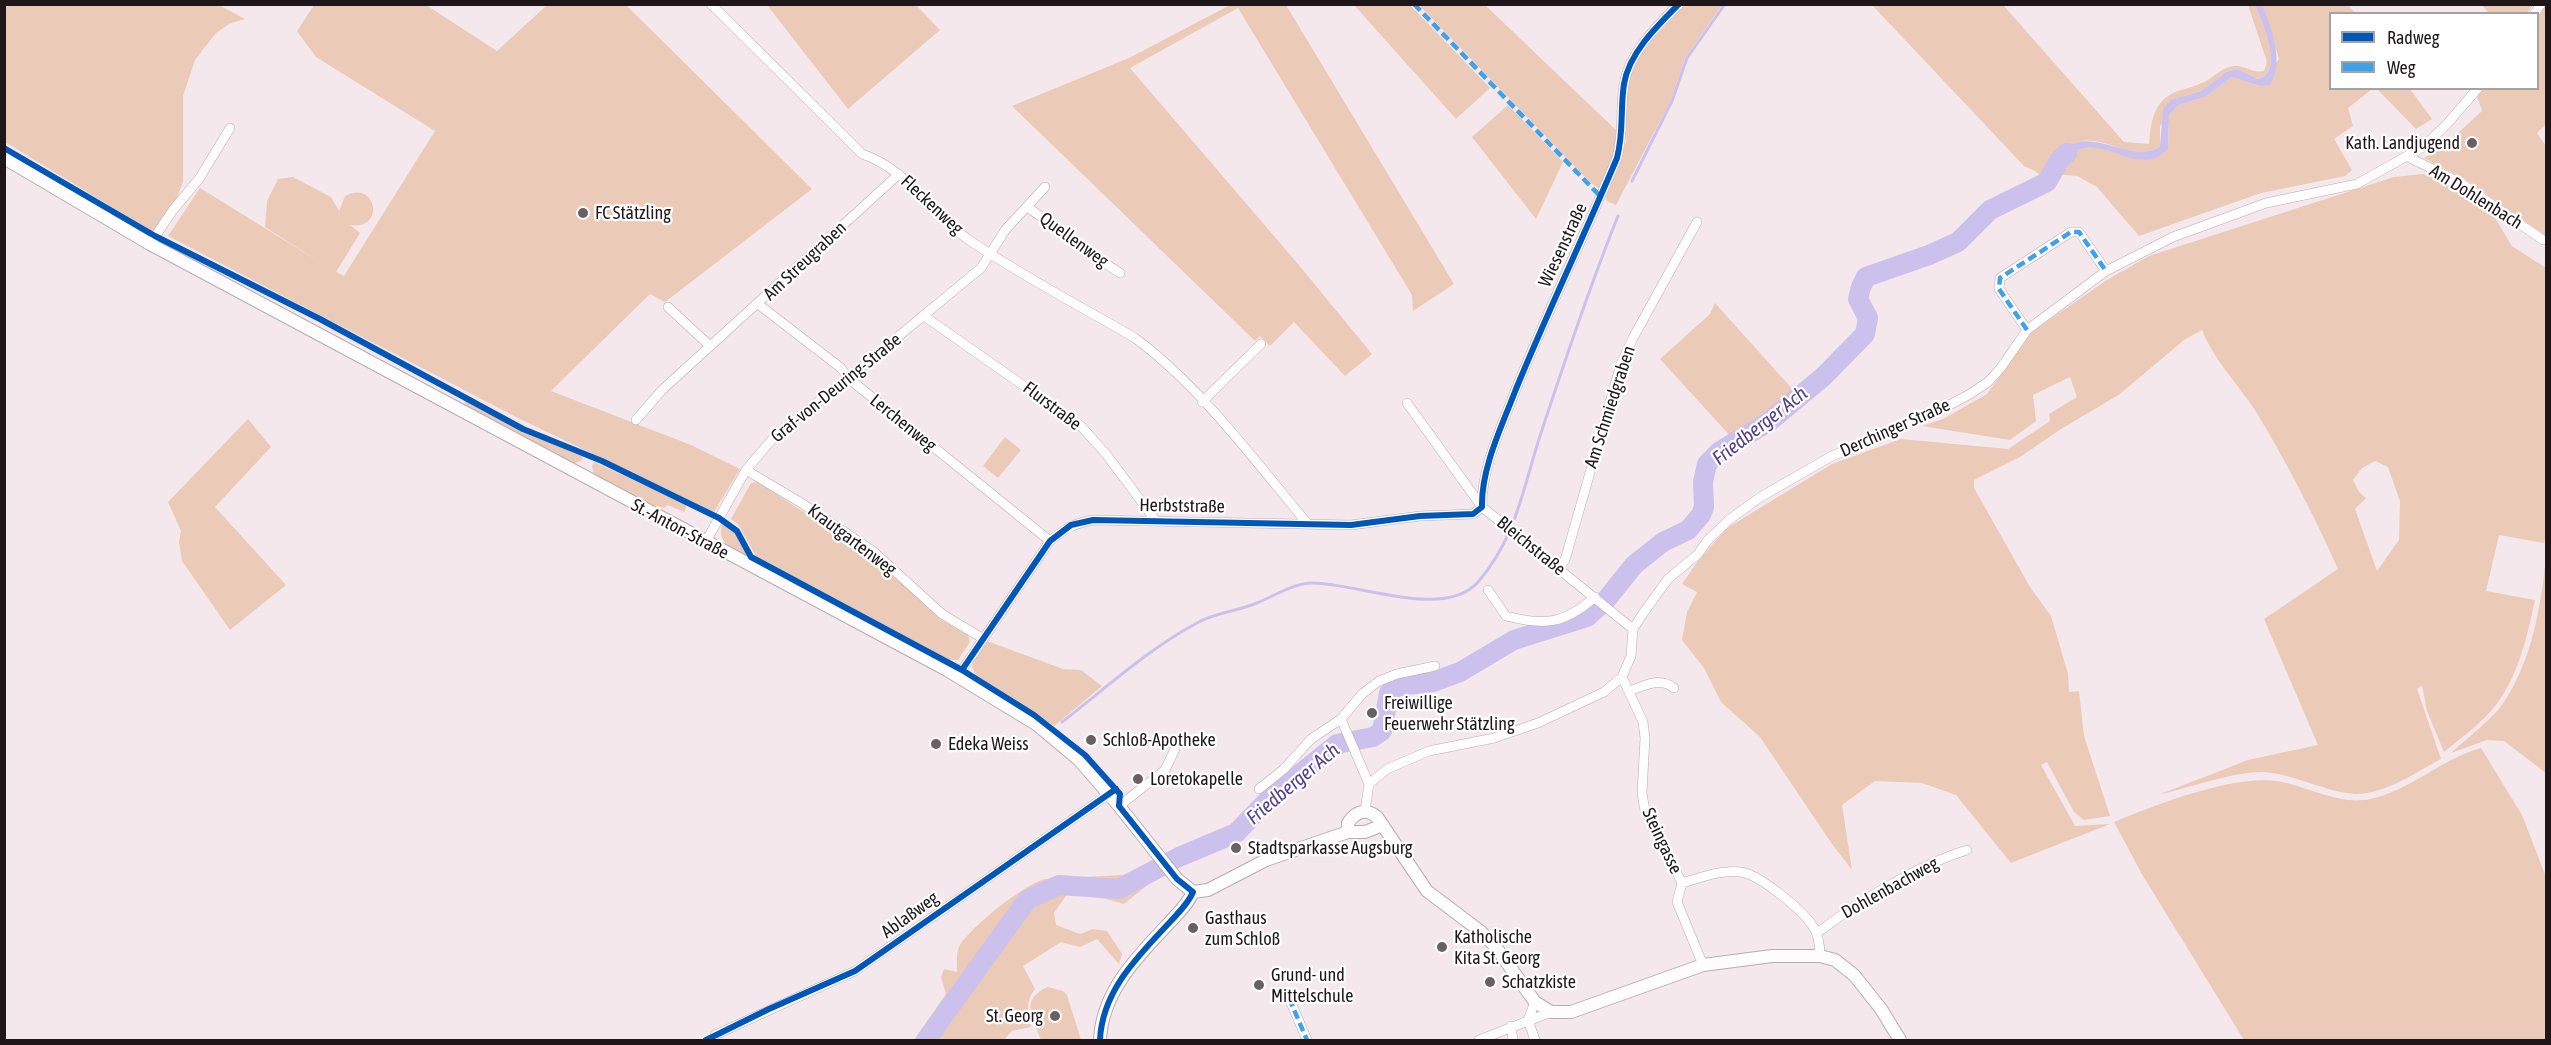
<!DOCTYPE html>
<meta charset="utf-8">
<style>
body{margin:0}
#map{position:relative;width:2551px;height:1045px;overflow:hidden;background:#f5e8ec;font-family:"Asap Condensed",sans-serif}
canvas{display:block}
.frame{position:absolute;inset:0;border:6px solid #1f161a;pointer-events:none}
.legend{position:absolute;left:2329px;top:12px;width:210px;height:78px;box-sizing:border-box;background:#fff;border:2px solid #a5a2a3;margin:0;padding:8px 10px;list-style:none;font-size:18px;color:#1f161a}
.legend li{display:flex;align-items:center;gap:12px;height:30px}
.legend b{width:30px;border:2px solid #a5a2a3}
</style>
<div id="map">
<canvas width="2551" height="1045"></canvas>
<div class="frame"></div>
<ul class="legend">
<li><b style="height:8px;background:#0057b8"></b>Radweg</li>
<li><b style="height:8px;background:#3da2ea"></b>Weg</li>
</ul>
</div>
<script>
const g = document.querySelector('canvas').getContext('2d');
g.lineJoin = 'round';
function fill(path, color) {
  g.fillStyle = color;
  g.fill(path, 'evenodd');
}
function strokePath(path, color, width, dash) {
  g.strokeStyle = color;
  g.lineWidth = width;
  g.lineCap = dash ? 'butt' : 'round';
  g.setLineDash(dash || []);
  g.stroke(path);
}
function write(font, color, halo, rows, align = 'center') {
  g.font = font + ' "Asap Condensed",sans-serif';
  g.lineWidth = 4.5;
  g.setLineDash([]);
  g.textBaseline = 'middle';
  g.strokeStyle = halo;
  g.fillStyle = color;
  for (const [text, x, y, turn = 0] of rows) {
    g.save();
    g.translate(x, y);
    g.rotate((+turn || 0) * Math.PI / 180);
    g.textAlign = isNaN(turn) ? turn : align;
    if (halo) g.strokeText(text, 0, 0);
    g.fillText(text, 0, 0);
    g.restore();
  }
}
fill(new Path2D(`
 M1232,4l54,1 168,279 -41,27 -1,-16 -174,-287 -108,60 168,196 74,90 -27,22 -51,-54 -24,24 -10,-10 -5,5 -243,-235 117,-48z
 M4,5h215l26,14 -16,5 -13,9 -21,27 -12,36v86l-6,16 -24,34 -148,-90z
 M314,5h112l71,46 50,-46h79l186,184 -147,113 -15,-8 -99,97 140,54 49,24 -26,43 -196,-94 -350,-182 32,-48 123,76 -58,-37 2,-26 11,-22 15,-2 38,20 8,14 6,-15c32,-17 41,35 5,29l10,8 -24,39 8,4 91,-145 -119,-74 -19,-26z
 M767,5h149l24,25 -92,79z
 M1354,5h56l80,83 -34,31z
 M1419,5h66l133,127 -7,32 -10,22 -3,2 -8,-6z
 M1685,5h37l-37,53 -14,42 -55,105 -9,-4 -1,-4 20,-55 1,-58 8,-22 17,-22z
 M1872,5h131l121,137 25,2c2,-22 4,-44 29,-53 9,-3 18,-5 26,-9 11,-5 20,-17 33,-16 10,1 16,7 27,5l3,-9 -19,-57h7c7,17 30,66 3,74l-21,-10 -11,3 -25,19 -17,5 -24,30v20c-27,20 -63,-19 -91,0 -12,9 -16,22 -25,33l-9,-8 -11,-5z
 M2263,5h85l7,8 -25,1v74l42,1 -24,19 5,18 -19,13 18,31 -7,6 -84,17 -122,43 -42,-49 -20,-11 -24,-2c7,-9 14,-19 24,-24 29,-13 65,28 91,-1l1,-34 10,-10 26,-8 27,-20 27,9 20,-27z
 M2482,5h51l-7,9 -37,-1z
 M2546,5v119l-9,9 9,13v90l-83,-58 -39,-20 22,-14 36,-33 -5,-15 5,-7 56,-1v-71z
 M2377,89h33l22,30 -16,10z
 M1508,105l55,57 -27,57 -64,-82z
 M2423,174l33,14 36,25 20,33 34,22v265l-2,10 -45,-8 -13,56 49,9c-8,36 -16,75 -39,105 -14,18 -34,32 -52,47l-17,-41 -5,-26 -5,4 24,70c-25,13 -55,35 -85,35 -29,-1 -63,-21 -94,-22 -30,0 -74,16 -104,23l90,-35 70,-15 -54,-126 74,-50c-24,-54 -52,-108 -83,-159 -18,-27 -41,-50 -53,-80l-18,10 -64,54 -59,35 -41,28 -46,23v8l56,99 21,29 17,58 1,18 10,-1 5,45 26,80 -26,4 -10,-8 -27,-50 -6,3 34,61 35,-2 -99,39 -55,-68 -34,-12 -47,-2 -33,24 10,65 -20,-26 -72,-107 -39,-35 -17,-34 -22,-28 5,-28 10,-20 -15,-8 16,-23 29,-33 105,-64 69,-25 107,10 42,-28 -1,-7 28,-17 -7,-20 -37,18 3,26 -26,19 -88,-14 21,-7 44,-25 45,-62 75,-52 42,-24 245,-79zM2375,461l13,6 12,34 -1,39 -22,31 -22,-62 11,-11 -7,-6 -6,-12 9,-12z
 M1715,303l80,89 -63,46 -72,-79 50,-45z
 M465,400l39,22 79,35 -1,3 -8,4 -109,-57z
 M248,419l23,28 -56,60 71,78 -56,45 -48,-69 -3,-19 2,-11 -13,-29z
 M1005,437l16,13 -23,28 -15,-12z
 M594,462l92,42 -1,8 -18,-7 -2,3 -19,-5 -52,-29 -2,-8z
 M758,482l123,81 59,56 28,16 2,7 -12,18h-9l-192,-102 -19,-34 -7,-5 20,-36z
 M723,523l12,8 13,27c-14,-8 -33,-15 -25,-35z
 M2546,557v216l-42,-32 -17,-1 -36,13c16,-15 41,-33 53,-51 28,-42 37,-96 42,-145z
 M987,641l76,28 18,1 21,16 -48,40 -78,-51c-9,-14 2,-22 11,-34z
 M2481,748l41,67 24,62v163h-302l-101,-164 -29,-54c41,-17 118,-47 162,-41 30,4 63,25 94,18 40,-8 71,-40 111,-51z
 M1150,862l10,13 -36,29 -18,-5 -38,-6 -14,20 2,12 24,9 13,-5 14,2 15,23 -3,10 -22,-25 -17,8 -19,-5 -38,24 12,23c-10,13 -7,22 -4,38l-19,4 -8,9h-90l32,-46 -5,-17 3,-8 13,3c0,-7 -1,-21 3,-27 13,-20 63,-60 85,-66l78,-4z
 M1048,987l15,4 4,4 14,45h-40c-8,-22 -22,-41 7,-53z`), '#ebcab8');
fill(new Path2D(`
 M2255,5h8c8,26 22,54 7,80l-11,1 -27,-9 -27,20 -26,8 -10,10 -1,34c-26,30 -62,-12 -91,1 -10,5 -17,15 -24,24l-4,-1c24,-67 80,-3 111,-27l3,-37 8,-9 30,-9 25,-19 11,-3 21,10c27,-7 4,-57 -3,-74z`), '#ccc1ec');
strokePath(new Path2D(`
 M1632,181l40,-80 15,-43 38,-54
 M1062,722c43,-33 86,-73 135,-99 17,-10 41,-12 60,-20 17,-7 35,-19 54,-20 44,-1 133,38 167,-1 39,-45 45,-95 63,-149 24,-73 48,-145 77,-217`), '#ccc1ec', 3);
strokePath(new Path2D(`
 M926,1040l101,-140 32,-15 60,4 60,-32 57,-24 33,-34 68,-55 36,-7 9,-6 7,-38 9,-7 35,-4 27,-10 54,-32 73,-23 19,-17 28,-35 29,-23 25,-12 13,-15 3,-8 -1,-25 4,-18 13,-13 50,-30 54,-45 41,-42 3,-16 -10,-19 3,-12 5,-10 63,-22 29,-13 32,-32 57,-28 13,-23 7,-6`), '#ccc1ec', 20);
const street = new Path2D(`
 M711,4l151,150c46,15 68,59 107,86 53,36 111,66 166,98 66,49 120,123 172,185
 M2534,14l7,-10
 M2408,157l51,25 84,58
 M1027,207c32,21 61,46 93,66
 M150,244l23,-34 26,-31 31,-51
 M758,304l83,64 7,10 202,163
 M668,307l42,39
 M924,316l157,110 25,28 50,67
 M2027,330l-28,-41 1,-11 71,-46h8l27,39
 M1202,402l59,-58
 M1407,403l75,104 151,122
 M636,420l26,-30 237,-216
 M746,470l57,34 71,48 68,62 40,24
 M1482,507c-1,-39 20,-81 34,-118 32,-78 68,-153 101,-231 7,-26 3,-49 7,-74 5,-31 33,-58 55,-80
 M705,543l41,-73 29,-34 73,-58 133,-110 25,-39 39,-42
 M1559,568l6,-8 56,-196 12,-26 64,-116
 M1488,590l18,26c39,10 58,8 89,-19
 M958,676l92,-135c14,-12 25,-18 43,-21l258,5 69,-9 53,-2 9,-7
 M1622,677l21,45 2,16 -3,55 3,18 37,72c18,-5 40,-14 59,-11 19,3 60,37 71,53 7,9 8,20 8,31
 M1630,691c15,-6 30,-14 44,-3
 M1341,719l28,65
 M1259,789l25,-20 27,-30 30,-20 21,-25 17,-13 18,-7 38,-8
 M1119,806l46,-36 10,-21
 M1365,811l4,-27 18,-15 42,-18 65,-13 44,-15 66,-31 18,-15 9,-21 2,-27 11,-17 24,-33 30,-25 9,-13 23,-22 29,-21 71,-41 110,-47 30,-16 18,-12 12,-13 27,-39 79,-59 67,-34 93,-34 91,-19 66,-37 24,-23 31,-36
 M1682,883l-5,19 26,63
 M1817,933c41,-31 101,-68 150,-83
 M1289,998l18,42
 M1535,1002l-7,18 7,20
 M1511,1026l2,14
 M715,1035l140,-64 254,-177
 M1479,1040l72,-28`);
const secondary = new Path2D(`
 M4,158l146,86 797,426 89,54 43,36 40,46 58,73 16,13
 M1348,832v-9c8,-12 18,-15 29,-6l50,74 53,40 15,15 40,56 16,10h20l132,-47 69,-9h48l15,4 19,15 27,34 19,31
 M1193,892l15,-2 58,-30 82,-28h17l18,-7
 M1100,1040c2,-49 38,-84 70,-118 9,-10 18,-18 23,-30`);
strokePath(street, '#b7adb1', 10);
strokePath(secondary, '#b7adb1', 14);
strokePath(street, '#fefcfc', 9);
strokePath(secondary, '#fefcfc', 12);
strokePath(new Path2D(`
 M1414,4l187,193
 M2027,330l-28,-41 1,-11 71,-46h8l27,39
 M1289,998l18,42`), '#3da2ea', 4.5, [9, 4.5]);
strokePath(new Path2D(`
 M4,148l151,88 165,83 203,110 79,32 117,57 18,13 14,26 211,113 72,45 51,40 35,39 -1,12 58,73 16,13c-5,12 -14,20 -23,30 -32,34 -68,69 -70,118
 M962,670l88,-129 21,-16 22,-5 258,5 69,-9 53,-2 9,-7c-1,-39 20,-81 34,-118 32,-78 68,-153 101,-231 7,-26 3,-49 7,-74 5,-31 33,-58 55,-80
 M706,1040l63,-31 86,-38 261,-182`), '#0057b8', 6);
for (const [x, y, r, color] of [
 [2472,143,6,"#6a6064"],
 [583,213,6,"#6a6064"],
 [1372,713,6,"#6a6064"],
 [1091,740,6,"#6a6064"],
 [936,744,6,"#6a6064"],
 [1138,779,6,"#6a6064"],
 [1236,848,6,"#6a6064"],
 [1193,928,6,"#6a6064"],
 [1442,947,6,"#6a6064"],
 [1490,982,6,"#6a6064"],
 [1259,985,6,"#6a6064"],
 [1055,1016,6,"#6a6064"]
]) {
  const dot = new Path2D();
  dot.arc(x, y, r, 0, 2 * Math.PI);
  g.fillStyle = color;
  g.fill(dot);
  strokePath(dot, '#fff', 2);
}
write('18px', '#1f161a', '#fff', [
 ["Kath. Landjugend",2460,143,"right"],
 ["FC Stätzling",595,213],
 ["Freiwillige",1384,703],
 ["Feuerwehr Stätzling",1384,724],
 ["Schloß-Apotheke",1103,740],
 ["Edeka Weiss",948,744],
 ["Loretokapelle",1150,779],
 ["Stadtsparkasse Augsburg",1248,848],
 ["Gasthaus",1205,918],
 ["zum Schloß",1205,939],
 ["Katholische",1454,937],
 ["Kita St. Georg",1454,958],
 ["Grund- und",1271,975],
 ["Mittelschule",1271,996],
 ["Schatzkiste",1502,982],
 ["St. Georg",1043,1016,"right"]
], 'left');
write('18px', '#1f161a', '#fff', [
 ["Am Dohlenbach",2476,197,32],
 ["Fleckenweg",932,205,43],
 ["Quellenweg",1074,240,36],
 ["Wiesenstraße",1563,245,-65],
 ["Am Streugraben",805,261,-43],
 ["Graf-von-Deuring-Straße",836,388,-39],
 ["Flurstraße",1052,406,37],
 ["Am Schmiedgraben",1610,407,-72],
 ["Lerchenweg",903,423,39],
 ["Derchinger Straße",1895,428,-24],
 ["Herbststraße",1182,506,1],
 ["St.-Anton-Straße",680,529,28],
 ["Krautgartenweg",852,540,37],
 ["Bleichstraße",1531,546,39],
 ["Steingasse",1662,841,65],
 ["Dohlenbachweg",1890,888,-29],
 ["Ablaßweg",910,915,-36]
]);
write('italic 20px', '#534189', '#fff', [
 ["Friedberger Ach",1760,426,-38],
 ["Friedberger Ach",1293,784,-40]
]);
</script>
